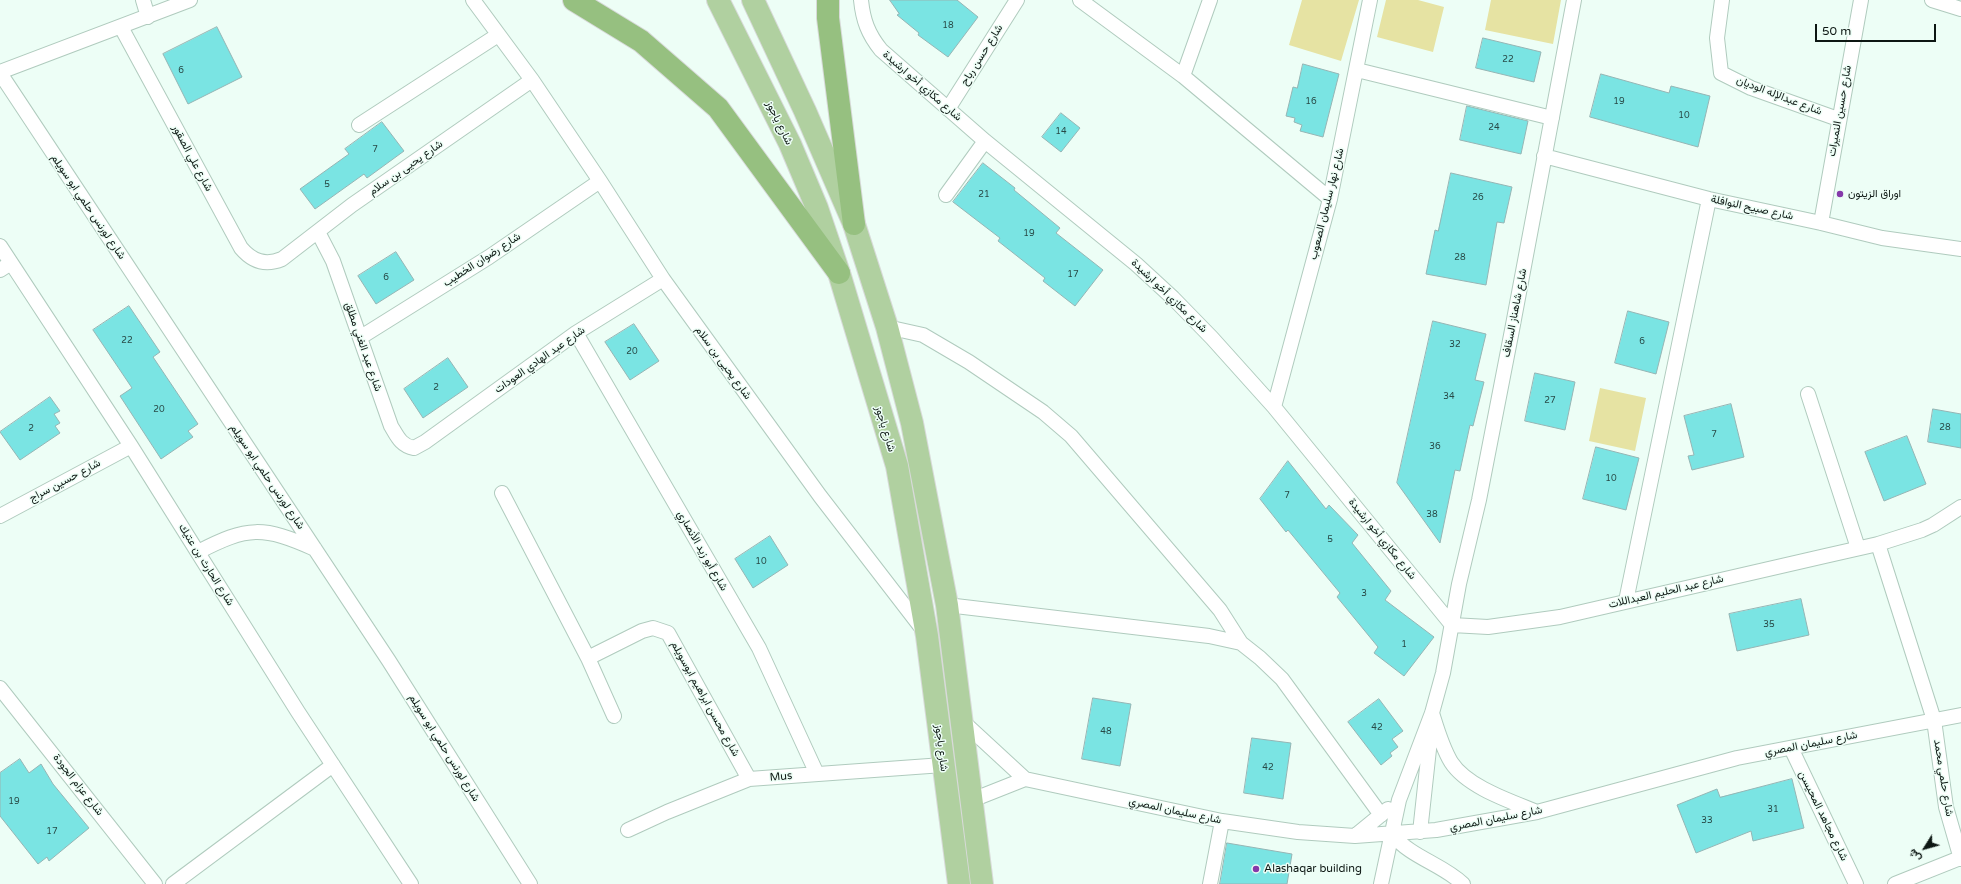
<!DOCTYPE html>
<meta charset="utf-8">
<style>
body{margin:0}
#map{position:relative;width:1961px;height:884px;overflow:hidden;background:#edfef6;font-family:"Varela Round",Vazirmatn,sans-serif}
canvas{display:block}
.north{position:absolute;left:1905px;top:828px;width:40px;height:40px;-webkit-text-stroke:3px #edfef6;paint-order:stroke;rotate:233deg;font-size:11px;font-weight:700;line-height:16px;text-align:center;color:#0d1713}
.north::after{content:'';display:block;margin:auto;width:14px;height:18px;background:#0d1713;clip-path:polygon(50% 0,100% 100%,50% 72%,0 100%)}
.scale{position:absolute;left:1815px;top:24px;width:121px;height:18px;box-sizing:border-box;border:2px solid #0d1713;border-top:0;padding-left:5px;font-size:12px;line-height:14px;white-space:nowrap;color:#0d1713;-webkit-text-stroke:3px #edfef6;paint-order:stroke}
</style>
<div id="map">
<canvas width="1961" height="884"></canvas>
<div class="north">ش</div>
<div class="scale">50 m</div>
</div>
<script>
const g = document.querySelector('canvas').getContext('2d');
g.lineJoin = 'round';
function fill(path, color) {
  g.fillStyle = color;
  g.fill(path, 'evenodd');
}
function strokePath(path, color, width, dash) {
  g.strokeStyle = color;
  g.lineWidth = width;
  g.lineCap = dash ? 'butt' : 'round';
  g.setLineDash(dash || []);
  g.stroke(path);
}
function write(font, color, halo, rows, align = 'center') {
  g.font = font + ' "Varela Round",Vazirmatn,sans-serif';
  g.lineWidth = 3;
  g.setLineDash([]);
  g.textBaseline = 'middle';
  g.strokeStyle = halo;
  g.fillStyle = color;
  for (const [text, x, y, turn = 0] of rows) {
    g.save();
    g.translate(x, y);
    g.rotate((+turn || 0) * Math.PI / 180);
    g.textAlign = isNaN(turn) ? turn : align;
    if (halo) g.strokeText(text, 0, 0);
    g.fillText(text, 0, 0);
    g.restore();
  }
}
fill(new Path2D(`
 M1302,0h57l-18,61 -52,-16z
 M1386,0h32l26,7 -11,45 -56,-15z
 M1491,0h70l-8,44 -68,-14z
 M1600,388l46,10 -11,53 -46,-10z`), '#e6e3a3');
const building = new Path2D(`
 M890,0h67l21,17 -30,40 -30,-22 1,-2 -22,-18 2,-1z
 M217,27l25,50 -54,27 -25,-50z
 M1483,38l58,14 -7,30 -58,-14z
 M1303,64l36,10 -16,63 -23,-6 2,-6 -8,-3 1,-4 -9,-2 7,-29 4,1z
 M1601,74l68,19 2,-7 39,10 -12,51 -108,-30z
 M1467,106l61,15 -7,33 -61,-14z
 M1061,113l19,15 -19,24 -19,-15z
 M382,122l22,29 -37,27 -3,-4 -49,35 -15,-20 49,-35 -4,-5z
 M983,163l32,25 -1,2 46,38 -4,5 47,37 -28,36 -32,-25 2,-3 -47,-37 2,-3 -47,-36z
 M1451,173l61,14 -8,36 -7,-1 -11,63 -60,-11 9,-44 3,1z
 M396,252l18,28 -38,24 -18,-28z
 M129,306l31,46 -7,5 45,67 -10,7 5,6 -32,22 -41,-63 12,-8 -39,-58z
 M1628,311l41,11 -13,52 -41,-11z
 M1433,321l53,13 -11,46 9,2 -11,44 -3,-1 -10,46 -5,-1 -15,73 -43,-60z
 M634,324l25,37 -29,19 -25,-38z
 M448,358l20,29 -45,31 -19,-29z
 M1535,373l40,9 -10,48 -40,-9z
 M50,397l10,14 -6,3 6,9 -5,3 5,7 -40,27 -20,-28z
 M1731,404l13,53 -52,13 -4,-14 6,-1 -10,-39z
 M1933,409l28,5v34l-33,-6z
 M1907,436l19,48 -42,17 -19,-49z
 M1596,447l43,11 -13,52 -43,-11z
 M1288,461l38,48 3,-4 29,30 -6,8 39,48 -6,9 49,37 -30,39 -30,-23 4,-6 -41,-50 3,-4 -52,-63 -2,2 -26,-33z
 M770,536l18,29 -35,23 -18,-29z
 M1801,599l8,36 -72,16 -8,-37z
 M1093,698l38,6 -11,62 -38,-7z
 M1379,699l24,32 -11,8 6,8 -8,6 2,3 -11,9 -33,-43z
 M1252,738l39,5 -8,56 -39,-6z
 M20,759l9,14 12,-9 12,20 36,44 -40,33 -2,-4 -9,7 -38,-48v-43z
 M1792,779l12,49 -51,13 -2,-10 -55,22 -19,-48 40,-16 3,8z
 M1227,843l65,11 -5,30h-67z`);
fill(building, '#7ae4e3');
strokePath(building, '#95b5b4', 1);
const minor = new Path2D(`
 M143,0l5,17
 M473,0l59,80 68,101 63,98 157,217 104,135
 M861,0c2,20 7,34 20,50l104,91 151,123 37,34 39,40 62,69 178,218
 M1080,0l103,76 147,123
 M1722,0l-5,38 4,35 30,15 87,31
 M1932,0l29,9
 M121,27l120,221c11,13 24,18 41,11l70,-54 180,-125
 M1357,70l195,48
 M0,72l190,-72
 M0,73l389,588 141,223
 M1183,76l27,-76
 M948,109l69,-109
 M359,125l139,-90
 M1544,156l165,43 112,24 61,15 79,11
 M946,195l39,-54
 M1821,223l40,-223
 M318,232l15,29 58,165c6,10 10,20 23,22l11,-6 151,-109 87,-54
 M0,246l131,200 167,266 113,172
 M0,270l11,-7
 M887,327l36,8 46,27 74,50 28,24 149,174 21,33 19,15 22,21 99,136
 M576,333l183,315 58,126
 M361,337l128,-80 111,-76
 M1808,394l50,154
 M1274,407l56,-208 40,-199
 M502,493l86,165 26,58
 M0,516l131,-70
 M1878,544l56,176 12,87 15,52
 M198,552c50,-26 65,-26 117,-3
 M1626,601l83,-402
 M947,605l262,31 32,7
 M1452,625l36,2 72,-10 265,-61 53,-12 44,-14 11,-5 28,-18
 M588,658l54,-27 11,-3 15,5 81,146
 M0,688l155,196
 M1432,713c5,16 10,34 19,49 16,25 59,39 86,50
 M961,720l64,59 197,42 76,11 57,4 81,-6 101,-18 200,-54 224,-43
 M1791,748l65,136
 M972,800l53,-21
 M628,830l39,-18 82,-33 194,-14
 M1420,832l11,-101
 M1392,834c18,23 50,30 71,50
 M1355,836l33,-27
 M173,884l160,-119
 M1210,884l12,-63
 M1381,884l18,-84 33,-87 11,-40 16,-89 20,-84 33,-170 62,-330
 M1895,884l65,-26`);
const primary = new Path2D(`
 M718,0l72,144 27,64 22,65 58,193 30,170 32,248
 M753,0l52,111 49,113 33,103 25,96 35,182 35,279`);
const trunk = new Path2D(`
 M574,0l67,41 77,67 121,165
 M828,0v18l26,206`);
strokePath(minor, '#b0cbbe', 16);
strokePath(primary, '#d8dad9', 24);
strokePath(trunk, '#d8dad9', 24);
strokePath(minor, '#fff', 14);
strokePath(primary, '#b0d0a0', 22);
strokePath(trunk, '#96c080', 22);
for (const [x, y, r, color] of [
 [1840,194,4,"#8539aa"],
 [1256,869,4,"#8539aa"]
]) {
  const dot = new Path2D();
  dot.arc(x, y, r, 0, 2 * Math.PI);
  g.fillStyle = color;
  g.fill(dot);
  strokePath(dot, '#edfef6', 1.5);
}
write('9px', '#284a47', null, [
 ["18",948,26],
 ["22",1508,60],
 ["6",181,71],
 ["16",1311,102],
 ["19",1619,102],
 ["10",1684,116],
 ["24",1494,128],
 ["14",1061,132],
 ["7",375,150],
 ["5",327,185],
 ["21",984,195],
 ["26",1478,198],
 ["19",1029,234],
 ["28",1460,258],
 ["17",1073,275],
 ["6",386,278],
 ["22",127,341],
 ["6",1642,342],
 ["32",1455,345],
 ["20",632,352],
 ["2",436,388],
 ["34",1449,397],
 ["27",1550,401],
 ["20",159,410],
 ["28",1945,428],
 ["2",31,429],
 ["7",1714,435],
 ["36",1435,447],
 ["10",1611,479],
 ["7",1287,496],
 ["38",1432,515],
 ["5",1330,540],
 ["10",761,562],
 ["3",1364,594],
 ["35",1769,625],
 ["1",1404,645],
 ["42",1377,728],
 ["48",1106,732],
 ["42",1268,768],
 ["19",14,802],
 ["31",1773,810],
 ["33",1707,821],
 ["17",52,832]
]);
write('11px', '#0d1713', '#edfef6', [
 ["شارع حسن رباح",982,55,-58],
 ["شارع مكازي أخو ارشيدة",922,86,41],
 ["شارع عبدالإله الوديان",1779,96,21],
 ["شارع حسين النميرات",1840,111,-80],
 ["شارع ياجوز",779,123,64],
 ["شارع علي الصقور",192,158,62],
 ["شارع يحيى بن سلام",406,168,-35],
 ["شارع نهار سليمان الصعوب",1327,204,-76],
 ["شارع لورنس حلمي ابو سويلم",88,207,56],
 ["شارع صبيح النوافلة",1752,208,12],
 ["شارع رضوان الخطيب",482,260,-33],
 ["شارع مكازي أخو ارشيدة",1169,296,44],
 ["شارع شاهناز السقاف",1515,313,-79],
 ["شارع عبد الغني مطلق",363,347,71],
 ["شارع عبد الهادي العودات",540,360,-35],
 ["شارع يحيى بن سلام",723,363,54],
 ["شارع ياجوز",885,429,73],
 ["شارع لورنس حلمي ابو سويلم",267,477,56],
 ["شارع حسين سراج",65,481,-28],
 ["شارع مكازي أخو ارشيدة",1382,539,51],
 ["شارع أبو زيد الأنصاري",702,551,60],
 ["شارع الحارث بن عتيك",206,565,58],
 ["شارع عبد الحليم العبداللات",1666,592,-13],
 ["شارع محسن ابراهيم ابوسويلم",705,699,61],
 ["شارع سليمان المصري",1811,744,-11],
 ["شارع لورنس حلمي ابو سويلم",444,748,58],
 ["شارع ياجوز",941,748,83],
 ["Mus",781,777,-5],
 ["شارع حلمي محمد",1943,778,81],
 ["شارع عزام الجودة",78,785,52],
 ["شارع سليمان المصري",1175,811,12],
 ["شارع مجاهد المحيسن",1823,816,64],
 ["شارع سليمان المصري",1496,819,-11]
]);
write('11px', '#0d1713', '#edfef6', [
 ["اوراق الزيتون",1848,194],
 ["Alashaqar building",1264,869]
], 'left');
</script>
